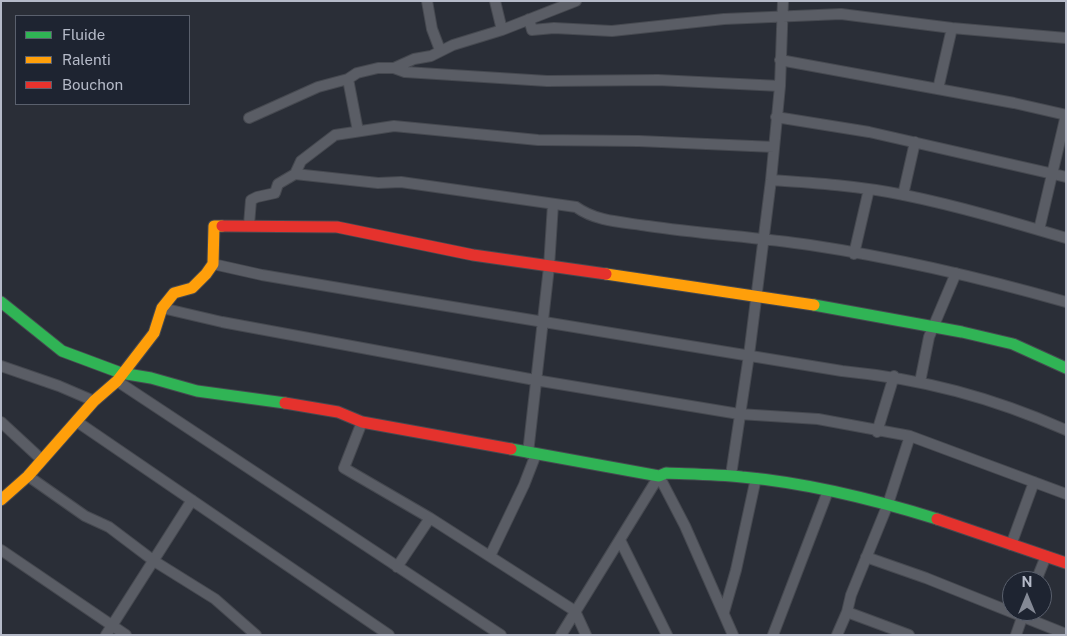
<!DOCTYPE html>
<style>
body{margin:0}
#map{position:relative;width:1067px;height:636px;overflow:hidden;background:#2a2e37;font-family:"Public Sans",sans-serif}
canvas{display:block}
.frame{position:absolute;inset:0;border:2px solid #b5bac8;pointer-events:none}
.legend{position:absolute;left:15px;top:15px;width:175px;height:90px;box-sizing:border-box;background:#1e2431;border:1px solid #5a606d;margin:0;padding:6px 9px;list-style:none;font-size:15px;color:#b5bac8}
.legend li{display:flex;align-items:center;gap:10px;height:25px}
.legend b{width:25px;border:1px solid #5a606d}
.north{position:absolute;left:1002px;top:571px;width:50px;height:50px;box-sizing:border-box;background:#1e2431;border:1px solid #5a606d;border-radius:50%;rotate:0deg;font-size:14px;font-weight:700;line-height:20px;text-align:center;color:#b5bac8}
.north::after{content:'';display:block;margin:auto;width:18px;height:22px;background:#848995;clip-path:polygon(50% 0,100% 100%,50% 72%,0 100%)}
</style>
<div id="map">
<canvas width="1067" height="636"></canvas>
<div class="frame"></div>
<ul class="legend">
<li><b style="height:6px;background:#30b455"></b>Fluide</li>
<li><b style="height:6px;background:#ff9f0a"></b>Ralenti</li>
<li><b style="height:6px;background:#e5322d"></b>Bouchon</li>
</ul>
<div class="north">N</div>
</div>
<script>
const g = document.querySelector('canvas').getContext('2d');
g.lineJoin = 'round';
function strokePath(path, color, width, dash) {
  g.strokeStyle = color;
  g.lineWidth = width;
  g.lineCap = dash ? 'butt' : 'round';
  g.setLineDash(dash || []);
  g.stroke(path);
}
const street = new Path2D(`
 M427,1l5,28 8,21
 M495,1l7,29
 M529,19l3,11 22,-2 58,3 112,-12 117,-5 111,14 114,10
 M780,60l234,43 52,12
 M394,68l11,4 142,9 111,-1 122,6
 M348,79l10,52
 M938,89l14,-61
 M776,117l93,15 197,45
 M249,118l69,-31 30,-8 9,-6 21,-5h16l20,-9 17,-3 22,-11 49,-15 74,-29
 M295,174l83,9 23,-1 175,25c21,15 47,15 72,19 54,8 108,11 162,19 86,13 172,33 256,57
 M771,180c45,3 89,6 133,15 54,11 108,27 162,43
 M903,195l12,-53
 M249,225l2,-25 6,-3 18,-4 3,-9 17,-10 6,-13 34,-26 59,-9 144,14 101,1 135,6
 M1039,230l27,-115
 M854,254l15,-65
 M213,264l49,11 130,22 450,74c81,8 149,26 224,59
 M162,308l60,14 313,58 204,34 79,5 92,17 156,58
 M1,366l58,20 35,15
 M117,381l384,254
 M920,382l9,-45 27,-64
 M76,421l313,214
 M1,422l40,37
 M362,422l-18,46 86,50 145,93 11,24
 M877,432l17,-56
 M528,453l21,-186 4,-63
 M731,475l18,-120 22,-175 9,-94 3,-85
 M28,476l57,40 24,11 45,34 61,38 41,36
 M620,540l47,95
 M1011,545l23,-63
 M1,550l125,85
 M490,556l34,-71 12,-31
 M866,557l60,21 140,56
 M397,567l33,-49
 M1036,581l10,-25
 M724,612l12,-42 20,-92
 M847,612l62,23
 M106,635l86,-135
 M561,635l98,-159 26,50 48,109
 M773,635l55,-144
 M837,635l10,-23 4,-17 37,-91 22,-68
 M1016,635l8,-23`);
const fast = new Path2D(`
 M1,302l61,49 59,22 30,5 46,13 88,12
 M814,305l148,27 51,12 53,24
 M511,449l148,27 7,-3c25,1 51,1 76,4 67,6 131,22 195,42`);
const slow = new Path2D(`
 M606,274l208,31
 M1,500l27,-24 66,-75 23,-20 37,-48 8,-25 12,-15 18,-5 14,-14 7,-10 1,-38h8`);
const jam = new Path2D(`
 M222,226l115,1 136,28 133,19
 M285,403l53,9 24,10 149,27
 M937,519l129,44`);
strokePath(street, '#464950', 12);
strokePath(fast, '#464950', 13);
strokePath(slow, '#464950', 13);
strokePath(jam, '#464950', 13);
strokePath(street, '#5a5d65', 10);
strokePath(fast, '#30b455', 11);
strokePath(slow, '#ff9f0a', 11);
strokePath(jam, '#e5322d', 11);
</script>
